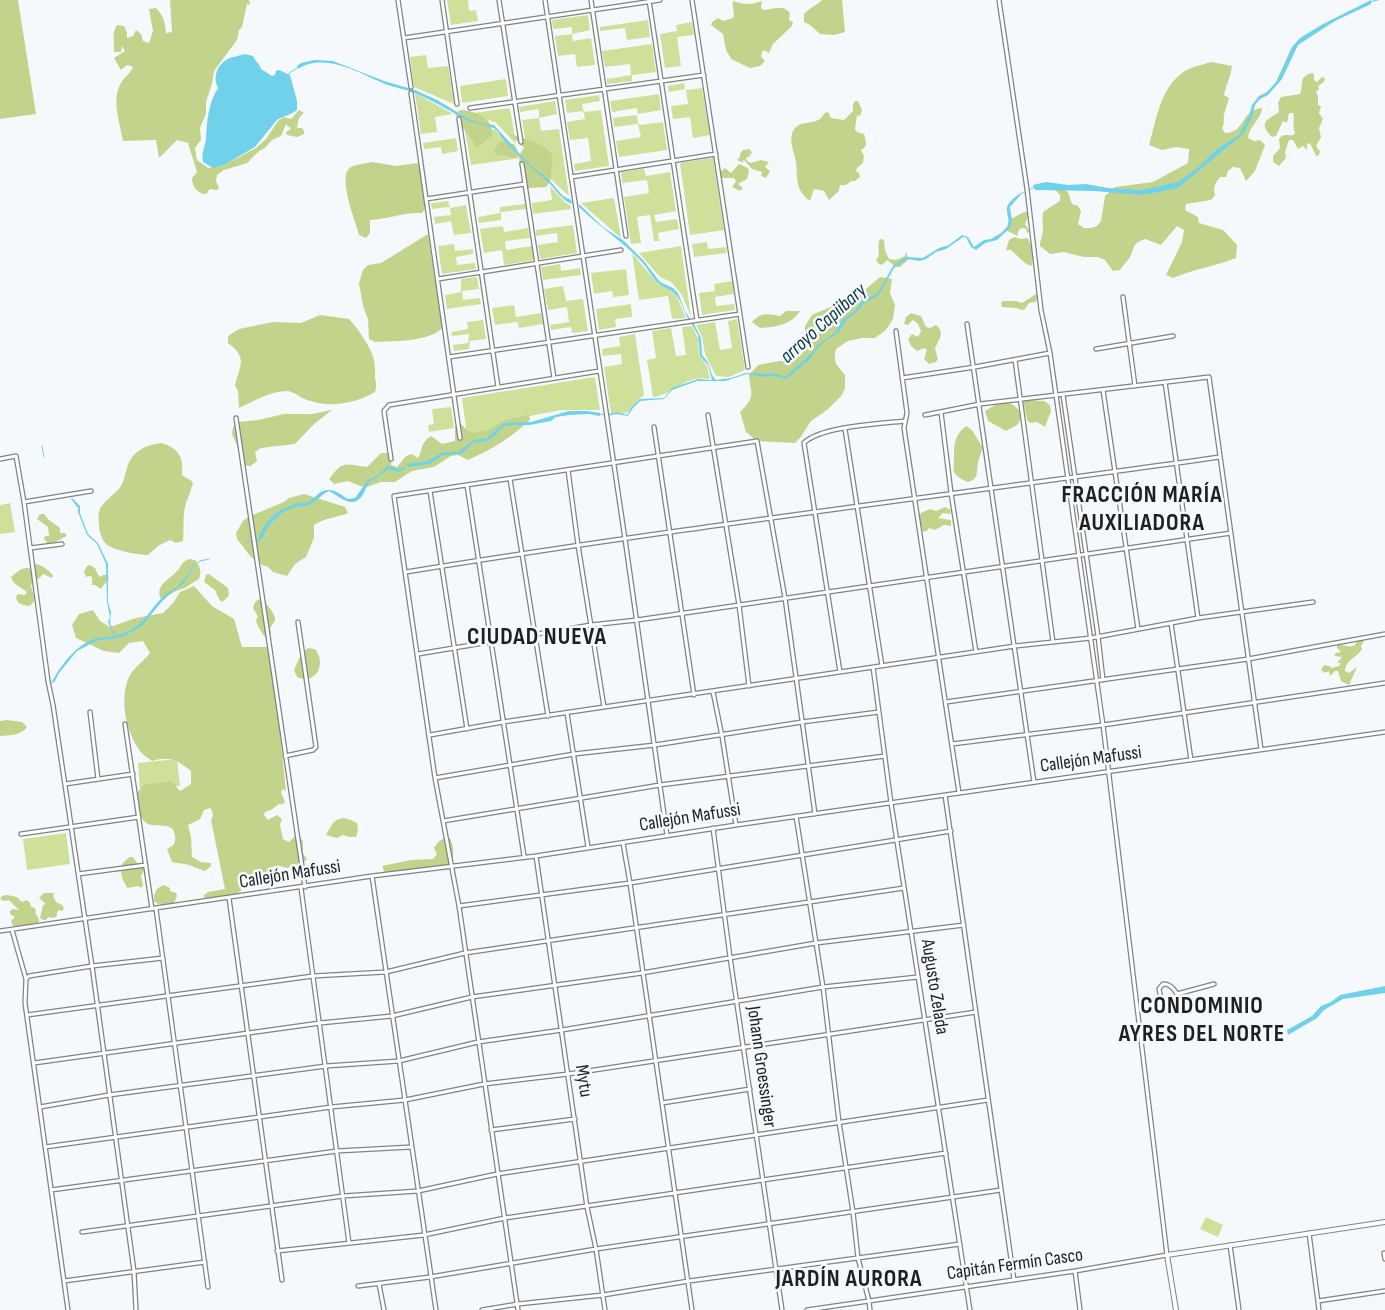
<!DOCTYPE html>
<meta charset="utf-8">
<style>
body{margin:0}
canvas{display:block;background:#f5f9fc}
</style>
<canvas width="1385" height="1310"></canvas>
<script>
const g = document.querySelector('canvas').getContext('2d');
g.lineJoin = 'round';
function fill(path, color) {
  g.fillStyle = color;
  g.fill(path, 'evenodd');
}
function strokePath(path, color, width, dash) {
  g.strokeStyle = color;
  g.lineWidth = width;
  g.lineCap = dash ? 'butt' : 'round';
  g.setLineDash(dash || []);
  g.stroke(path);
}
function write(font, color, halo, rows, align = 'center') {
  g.font = font + ' "Sofia Sans Condensed",sans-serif';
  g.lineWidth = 5;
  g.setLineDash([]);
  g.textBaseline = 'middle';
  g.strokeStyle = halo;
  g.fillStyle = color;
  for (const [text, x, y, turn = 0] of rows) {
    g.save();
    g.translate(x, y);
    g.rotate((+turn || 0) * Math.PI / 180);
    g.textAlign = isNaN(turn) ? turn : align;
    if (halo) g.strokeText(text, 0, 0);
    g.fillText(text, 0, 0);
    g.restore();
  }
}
fill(new Path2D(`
 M447,0h21l1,11 7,-1 2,11 -27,4z
 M588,15l2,15 -18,4 1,7 18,-3 4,27 -18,2 -2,-13 -17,2 -3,-20 17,-2v-7l-19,2 -1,-9z
 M648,20l2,17 -23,3 -2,-12 -25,3v-4z
 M692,22l2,13 -17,2 4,29 -16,2 -5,-34 17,-3 -1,-6z
 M652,44l4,28 -24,3v6l-25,3v-5l24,-4 -1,-11 -25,3 -3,-16z
 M426,55l2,13 20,-2 6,38 -40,-17 -4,-30z
 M506,79l2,17 -46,7 -2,-17z
 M684,83l1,6 2,1 15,-2 8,47 -17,3 -3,-21 -17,2 -2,-13 17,-2 -2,-14 -1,-1 -16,3 -1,-6z
 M415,93l38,21 -18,3 2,15 -16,2z
 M659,94l2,16 -23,4 -1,-6 -25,4 -2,-11z
 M599,95l1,6 -18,3 1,6 2,2 16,-2 8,56 -34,5 -1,-7 17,-3 -3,-23 -18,2 -3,-18 18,-3 -1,-6 -2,-2 -15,2 -2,-13z
 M555,101l2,13 -18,4 2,13 18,-2 10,67 -41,-38 -6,-38 17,-2v-9l-19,3 -1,-5z
 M510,108l6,36 -21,-22 -29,-8z
 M637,115l1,8 2,2 23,-3 4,28 -48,7 -3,-16 25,-4 -3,-13 -24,3 -1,-9z
 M463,120l32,10 26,28 -50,7z
 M456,138l2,13 -16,3 -1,-7 -17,2 -1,-6z
 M713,158l11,72 -34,5 -10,-72z
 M644,169l2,7 24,-4 6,39 -22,4 2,7 21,-3 2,10 -21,4 1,8h-5l-4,-26 -13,2 4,26 -10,1 -7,-47 25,-4 -2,-13 -25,3 -1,-11z
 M550,186l16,17 4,2 1,4 -38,5 -1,-11 20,-3z
 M614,198l7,40 -40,-35z
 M448,201l2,7 16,-3 5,28 -17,2 -3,-14 -16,3 -1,-7 17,-2 -1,-7 -2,-1 -16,2 -1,-6z
 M525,204l1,5 -25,3v8l-22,3 -1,-6 22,-4v-6z
 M573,225l4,28 -37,6 -2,-14 20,-3 -1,-9 -21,3v-6z
 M503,226l1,6 24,-4 2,10 -25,3 1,9 26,-4 2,14 -30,5 -2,-15 -18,3 -4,-24z
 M707,242l1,7 18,-2 1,6 -33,4 -2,-13z
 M454,244l1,7 18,-2v5l-17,3 1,8 18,-2 1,6 -34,5 -4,-28z
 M681,246l10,71 -9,-22 -11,-13 -11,-5 -21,-24z
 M632,253l26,31 10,4 8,7 10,23 -14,1 -4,-23 -29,4z
 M560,264l1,7 19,-3 1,7 -38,5 -2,-13z
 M626,269l3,26 -16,2 -1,-6 -18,3 -3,-21z
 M477,277l2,12 -17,2 1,9 17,-2 1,6 -34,5 -2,-14 16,-3v-13z
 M732,281l2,13 -19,3 1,9 18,-2 1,6 -33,5 -3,-22 16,-2 -1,-7z
 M563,286l3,15 17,-2 5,32 -16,2 -1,-6 -20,3 -1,-5 19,-3 -2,-15 -19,3 -4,-21z
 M631,304l1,13 -17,2 1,8 -17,3 -3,-21z
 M514,305l2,12 25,-4 2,11 -24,4 -2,-6 -22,3 -3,-17z
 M737,319l8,51 -16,7 -13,-1 -11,-22 -3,-17 -6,-12 19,-3 5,28 12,-2 -4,-27z
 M483,320l3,19 -16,2 -1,8 -15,2 -1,-6 15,-2 1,-9 -17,2 -1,-4 17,-3 -1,-7z
 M692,326l6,12 1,17 8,11 3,13c-25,-5 -35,15 -57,18l-6,-37 9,-2 -4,-27 19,-3 5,28 10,-1 -4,-28z
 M635,334l9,61 -13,12 -2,5c-7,2 -11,0 -18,1l-7,-46 18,-3 -1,-10 -18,2 -1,-7 18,-3 -1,-9z
 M595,377l5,33h-39l-57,11 -11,10 -25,11 -6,-44z
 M451,407l3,21 -25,4 -1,-7 6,-1 -2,-15z
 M10,503l5,29 -15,2v-29z
 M177,759l3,27 -40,4 -2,-27z
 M66,833l4,31 -43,6 -4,-31z
 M1206,1217l17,8 -5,12 -18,-8z`), '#cfe09b');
fill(new Path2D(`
 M0,0h18l18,114 -36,5z
 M170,0h79l1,5 -3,-1 -5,23 -3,3 -2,10 -23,31 -2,13 -6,18v12l-6,14 1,12 -6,8 2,12 11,8 14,-2 34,-18 10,-9 12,-18 6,-4 7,2 8,-9 5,3c-8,7 -5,8 -7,15h5l2,3v3l-7,3 -10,-2 -1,-3 5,-3 -5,-5 -5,12 -9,4 -7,8 -6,3 -12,12 -23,7 -7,5 -1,6 3,7 -2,2 -7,-1 -4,5c-9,0 -14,-8 -14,-16l5,-6 -9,-29 -11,-3 -18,18 -3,-18 -33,1c-3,-18 -12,-41 -2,-58 3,-6 9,-9 12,-16l-6,-2 -6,5 -7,-12 11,-7 -3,-5 -1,6h-7c1,-11 -3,-17 3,-27l7,1 3,6v6l6,-2 3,-6 5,4 2,7 6,2 4,-12 -4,-22 7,-1c8,8 9,15 10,25l6,-1z
 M822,0h20l3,32 -11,3 -14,-1 -10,-9 -6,-3v-8c5,-6 12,-8 18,-14z
 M733,1c11,4 18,4 29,0l-1,7 3,2c9,-1 19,-6 26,3l-1,7 4,2 -1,4 -19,18 -4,9 -6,-3 -2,6 4,5 -5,5 -10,2 -19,-9 -5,-9 -3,-16 -12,-9 1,-3 6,-4 5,3 10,-3c3,-6 -2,-11 0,-17z
 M1211,62l21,4c-1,10 -6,19 -8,29l5,3c-1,6 -4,11 -5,17 -1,6 1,8 -2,13l3,5c21,0 15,-23 37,-25 -1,12 -13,18 -14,30l6,3 6,-1 5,5 -10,26 -9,10 -6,-13 -7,-1 -5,4 -2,6h-6c-5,6 -7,10 -5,18l-4,5 -25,4 -1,6 13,7 1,6 24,7 14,15 -1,13c-20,8 -42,11 -63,20l-7,-3 16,-33 2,-12 -7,-4 -16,19 -16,-6c-14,5 -9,7 -15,18 -3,5 -7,8 -10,13l-7,1 -8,-11 -7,-3h-14l-20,-5 -14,2 -10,-8c0,-7 3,-11 3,-17 0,-6 -1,-11 0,-17l17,-11v-6l-5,-5 7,-1 6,3 4,12 6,2 3,5 -3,13 6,4h7l6,-2 4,-5 4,-25 10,-9 38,-5 35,-19 1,-14 -13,-2 -14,3 -13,-5c7,-24 11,-56 33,-72 7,-6 20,-8 29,-11z
 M1311,73l3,1v6l3,2 5,-5 3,1 -1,4 -6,4 1,3 -3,3 2,5v8l3,1 -2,7 4,6 -4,9 2,9 -5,9 4,5 -1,4 -3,1 -6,-13 -3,1v6l-4,-4 -5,3 -5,-9h-4l-4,12 1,6 -7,8 -6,-4v-6l7,-8 -1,-9c4,-6 8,-3 14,-4l2,-2c-3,-7 0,-13 -2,-20h-4l-2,10 -4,-2 -7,15 -4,1c-13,-13 -7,-17 6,-24l1,-3 -1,-7 3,-6 19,-3c4,-10 -2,-16 11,-21z
 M855,101h3l4,9 -2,6 -3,-1 -2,14 2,3 7,2c2,7 4,13 -3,16l3,6 -1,7 -6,5 -1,3 3,2 1,4 -5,4h-4l-5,4h-6l-1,6 -10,9 -5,-9 -10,-2 -4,12c-16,-12 -12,-23 -14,-39 -2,-12 -9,-23 -1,-34 6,-7 18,-4 25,-9 2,-2 3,-4 5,-6l3,-1 3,6 13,2 9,-9v-7z
 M461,110c15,1 34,9 31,26 -6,3 -9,8 -16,11 -6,-12 -17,-22 -21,-34z
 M510,134l28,9 12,8 3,7 -3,24 -4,5 -18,1 -3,-18 -6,-6 1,-10 4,-6z
 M500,141l14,3 3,5 1,7 -6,2 -6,-3 -7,1 -6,-4z
 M749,149l3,3 -2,4 -4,2 1,3 4,2 10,-3 8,2 -4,5 5,4 -4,7 -5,-2 1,-4 -10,-3 -8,-9h-1v3l-6,-3 3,-3v-3l3,-4z
 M371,162l26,4 20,-3 5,4 4,40 -4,6c-18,-1 -34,6 -52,7v13l-4,5 -7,-3c-3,-13 -23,-60 -8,-68 5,-3 14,-3 20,-5z
 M739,164l9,4 1,3 -2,8 -9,5 5,4 -3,3 -8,-4 4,-6 -2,-3h-13l-2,-5 6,-5 6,5z
 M1024,212h3l2,3 -4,9 5,8 -3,1 -1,-4 -4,-1 -3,2 -2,6 -11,-6 3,-10z
 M428,234l11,72 5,20c-11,16 -50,15 -69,16l-6,-3 -1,-20 -5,-13 -4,-23 4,-13 5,-5 13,-2z
 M1014,237l7,2 7,-1 5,13 -1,15 -6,-2 -15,-14h-5l3,-10z
 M880,239l4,1 1,10 4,9 7,1 9,-4 1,-4 3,7 -9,8h-4l-9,-7 -5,5 -4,-2 -2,-3c6,-5 0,-14 4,-21z
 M880,277l12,2 -2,14 5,12 -2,14 -7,11 -11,8h-13l-14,3 -12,8c-3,15 0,14 9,26v13l-3,7 -15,15 -16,11 -11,17 -5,5 -38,-2 -11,-9 -6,-20c16,-16 11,-16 9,-37l9,-10 21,-4h13l11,-8 2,-27 7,-11 48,-21z
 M1036,294l2,2 -2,6 -7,1 -4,6 -3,1 -6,-2 -14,-1 -1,-4 2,-2h13l6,2z
 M786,311h14c-9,14 -24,16 -40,17l-8,-6c10,-10 15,-8 28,-6z
 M911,313l10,3 5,11 4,1 6,-3c10,8 2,15 -1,24l3,10 -2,3 -7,2 -5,-5 3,-9 -3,-2 -7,3 -6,-5 -3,-7 4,-5 6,3 3,-6 -3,-7 -5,-4 -5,5 -4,-1 2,-7z
 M320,315l29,4c8,8 23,30 25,41 1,6 1,11 1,17 1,6 2,9 0,15 -21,12 -44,16 -68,8 -7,-2 -13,-9 -21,-9 -18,1 -31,10 -47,17l-1,-17 -3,-6c5,-20 13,-27 -7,-42v-7l11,-7 34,-7 28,1z
 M1023,400l21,1 6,4 1,6 -6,16 -8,-5 -7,1 -3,-3z
 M1003,402c11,0 25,12 14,23 -3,2 -8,4 -11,6l-18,-10 -3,-10 12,-7z
 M332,410l-18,14 -19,20 -34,4 -6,4 2,9 -6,5 -11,-1v-13l-8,-18 1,-7 5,-5 20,-2 26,-6h28z
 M529,415l1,5c-18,17 -39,30 -62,40l-10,-5 -7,1 -17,11 -22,4 -17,11h-14l-14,5 -7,-1 -12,-5 -14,3 -5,-5c14,-19 16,-15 38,-12l14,-14h7l4,5 -1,7 6,2 9,-11 6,-2 6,4c6,-10 1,-14 13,-22l11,8 13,-3v-15l5,-3 10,10 19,-3 16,-10z
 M966,426l6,4 11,18c-2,5 -4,10 -5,15 -2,10 1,16 -10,19 -20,-8 -13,-13 -14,-28 0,-12 2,-20 12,-28z
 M162,443c17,6 22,14 20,32l11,7c-2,11 -8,20 -9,31 -1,9 0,18 -1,28l-7,2 -6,-3 -12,6 -10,9c-9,0 -38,-5 -43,-12 -4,-5 -6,-13 -6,-19 -1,-5 -1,-10 1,-15 5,-10 15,-14 21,-23 3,-5 4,-12 6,-18 5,-17 18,-23 35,-25z
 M304,494l41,13 3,6c-10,4 -26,6 -34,12v13l-8,19 -11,7 -8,12 -14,-4 -5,-5 -6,-2 -11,-8 -14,-18 -1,-6 7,-12 5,-4 36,-15 5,-4z
 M945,507l6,3 -1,4 -7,-1 -5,5 13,2v6l-7,-1 -9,5 -6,-2 -2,3 -4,1 -5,-12 3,-7 9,-4 6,2z
 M40,514h4l5,6 11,8v5h5l2,3c-6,2 -12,8 -19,8l-4,-5 1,-3h4l-1,-9 -11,-8z
 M189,559l6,1c5,6 7,11 4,19 -4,2 -12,8 -14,9 -9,3 -14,4 -21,12l-3,-1c-6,-13 6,-18 14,-26 6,-5 6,-11 14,-14z
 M36,564c6,1 12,6 17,11l-1,3 -9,-4c-3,5 -9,7 -12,11 1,8 8,16 -2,21 -7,-1 -12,-2 -13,-9l2,-3 7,1 2,-3 -13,-9 -3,-6c8,-6 11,-11 21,-8z
 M90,565l5,3 3,7 3,2 2,-2h4l2,3 -8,11 -6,-4h-3v-8l-3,-1 -3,1 -2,-5 3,-6z
 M209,574l19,14 1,7 -4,5 -3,2 -3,-3 -4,-9 -11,-8 2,-7z
 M194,586l18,20 22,13 8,28h29l15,144 -3,-2 -2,3 4,10 -2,2h-4l-8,6 -6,2 -1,3 4,5 9,-5 5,4 -2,6 3,14 6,3 7,-7 3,1 4,5v12l4,6 -7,7 -6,-1 -6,3c-7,-1 -11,-5 -19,1v6l-6,4 -3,5 -12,-3 -6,3 -1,7 -8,5h-8l-17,4 -5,-4 5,-4 17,-3 -14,-69c3,-4 2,-9 -1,-12l-6,2 -4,9 -12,6 3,12 1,20 9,5 10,1v3l-6,5c-6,-2 -11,-4 -16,-6 -5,-2 -11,-1 -17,-3l-5,-13c6,-3 9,-5 8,-12 0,-19 -23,-6 -31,-16 -6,-6 -7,-18 -9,-26l9,-10 27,-4 9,10 11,-7v-13c-15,-11 -20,-15 -39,-10 -4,-3 -9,-6 -12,-10 -14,-19 -21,-52 -11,-74 4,-9 15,-16 21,-24l-7,-12 -14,2 -10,10 -15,-2 -28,-13 -4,-13 7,-11 14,-4 7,11 10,6 26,-9 27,-5 10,-10 7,-11z
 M261,598c5,5 15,16 14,22 0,1 -4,7 -5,8l1,6 -3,6c-4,-3 -12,-16 -12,-20l2,-3 -5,-9 2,-6z
 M1357,640h6l1,1 -3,5 1,3c-5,9 -16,10 -17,22l4,2 8,-6 -8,18 -8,-4 -3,-10h-3l-5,5 -1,-5 -4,2 -4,-3 3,-5 5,1 3,2 7,-2 2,-3h-4l5,-6 -8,-1 2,-3 5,-1 -4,-4v-3l3,-1c6,2 8,4 15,1z
 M308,648l7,1c12,14 1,37 -18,28l-3,-7c4,-9 6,-16 14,-22z
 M7,720l15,2 5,5c-7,9 -16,8 -27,9v-15z
 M344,818l7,2 6,3 1,7 -2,7h-7l-6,-2 -6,3 -11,-3c5,-9 7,-16 18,-17z
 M444,838h6c4,9 5,18 0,27l-13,4 -26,1 -20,6 -6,-3 -3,-7 29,-6 22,-1 4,-5 -3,-6 4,-6z
 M130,857h3l4,6h6l1,7 -3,6 2,9 -2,3 -3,-2 -10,2c-5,-5 -10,-19 -5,-25 2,-2 4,-4 7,-6z
 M164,885l6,3v3l6,2 1,3c-4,14 -14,12 -23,5 0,-8 1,-13 10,-16z
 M44,893h10l-1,3 3,6 6,3 2,3 -2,3 -3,-1 -2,2v4l-3,2 -6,-1 -2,3h-3l-3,-2 3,-13 3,-1 -7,-6z
 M7,895l10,2 5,5 5,-2 3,3 1,4 4,1 1,6 3,5v3l-12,4h-14l-2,-5 4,-4 -5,-3v-3l3,-2 6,1 -10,-10 -5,1 -4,-2 2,-3z`), '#c2d48b');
fill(new Path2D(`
 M1371,0v4l-36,17 -37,24 -16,34 -14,16 -8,4 -5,6 -3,12 -9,17 -65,54 -35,7 -49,-4 -59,-1 -2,-5 13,-3 22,3 18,-1 22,4 34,2 36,-8 17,-12 22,-21 22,-14 10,-19 3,-11 7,-9 8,-4 9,-10 16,-35 8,-9 23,-14z
 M245,54l8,2c2,5 7,8 8,13l11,7 3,-1 1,-4 3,-1 11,5 7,26v9c-6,5 -14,6 -20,10l-22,27 -31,18 -11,3 -10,-6c-2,-9 2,-15 3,-23 1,-18 2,-35 12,-51 -5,-10 -2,-21 8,-28 4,-3 13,-4 19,-6z
 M314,60l19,1 51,20 31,9 22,10 30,18 11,5 16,2 35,39 20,16 14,16 8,4 1,4c-11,-4 -17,-16 -25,-23 -15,-12 -28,-25 -42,-39 -3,-4 -6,-9 -9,-12 -6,-6 -17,-5 -25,-8 -18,-9 -35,-20 -54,-28 -10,-5 -22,-6 -32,-10 -26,-11 -60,-32 -87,-15l-1,-3 4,-3z
 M1023,192l-13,15 2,14 -2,7 -13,12 -12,3 -9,7 -5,-3 -5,-10h-3l-17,12 -10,3 -10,7 -6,2 -13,-2 -13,9 -15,27 -16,9 -6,8 -10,7 -8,13 -18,12 -10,14 -25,21 -11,-3 -9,1 -19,-3 -22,7h-28l-25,9 -8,9 -24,2 -7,7 -5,8 -12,-2 -8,2v-2l9,-2 11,3 3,-8 9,-8 24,-1 8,-10 26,-9 14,1 -4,-15 -8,-9 -2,-21 -7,-12 2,-1 8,16 1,17c10,9 7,19 14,25l15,-2 15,-5 21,1 6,-1 12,4 29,-26 3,-6 18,-12 8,-14 12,-8 6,-9 17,-9 15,-27 13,-9 17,1 16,-10 10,-3 13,-10 6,2 6,10 10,-7 7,-1 10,-6 7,-7c2,-7 -1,-9 -1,-16 -1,-7 10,-15 16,-18z
 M579,204l24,23 21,14 19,19 17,22 13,6 5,5 7,18 6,9h-2c-5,-8 -7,-17 -12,-24 -5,-7 -13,-8 -19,-13 -7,-7 -11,-16 -17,-22 -19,-20 -42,-35 -62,-54z
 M569,411h18l13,2v3l-11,-2 -20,1 -13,2 -5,4 -21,4h-22l-7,3 -5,7 -10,6 -13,2 -12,11 -18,1 -13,9 -22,3 -1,-3 21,-3 15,-9h15l16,-12 13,-2 17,-15 27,-1z
 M387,466c7,0 10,6 17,1l1,2 -7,3 -9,-3c-9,4 -8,8 -19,12 -4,5 -5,11 -8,15 -10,14 -23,0 -33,-5 -7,3 -10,8 -16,12 -11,5 -25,3 -33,12 -4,3 -8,7 -11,11 -5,6 -5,12 -11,16 0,-8 13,-27 21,-31 5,-3 10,-4 14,-6 5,-3 11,-1 15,-3 7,-3 11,-12 19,-12 9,-1 14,5 21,9l7,-1 13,-18 9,-4z
 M72,498l8,8v7l8,21 10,9 10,21v38l3,10 -1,11 5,13c32,-9 30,-23 50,-41 5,-4 11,-7 16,-12 7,-7 10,-18 20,-23v1l-5,3 -13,20 -16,12 -9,10 -16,20 -18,10 -13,3 -13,1 -21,11 -18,22 -4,8 -4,3c8,-17 24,-38 43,-45 6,-2 14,-1 20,-3l-6,-14 2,-5 -3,-15 -1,-38 -9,-20 -10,-9 -9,-23v-4l-7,-9z
 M1385,986v7l-42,6 -19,11 -7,8 -29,17 -1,-5 25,-14 9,-10 10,-4 9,-7z`), '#70d1ea');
strokePath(new Path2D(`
 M1369,2l9,-2
 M288,74l9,-6
 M1023,193l12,-6
 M598,414l9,1
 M42,446l2,11
 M247,542l11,-2
 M200,561l9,-2`), '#70d1ea', 1);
const minor = new Path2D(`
 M398,0l13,87
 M442,0l15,104
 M499,0l22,142
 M545,0l80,539 42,296
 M591,0l35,236
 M649,0l48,320
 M692,0l56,367
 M404,38l256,-38
 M411,93l49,345
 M470,108l234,-33
 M459,119l39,268
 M522,164l32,214
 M571,177l145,-23
 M426,199l99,-15
 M438,279l183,-29
 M1123,297l12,89
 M967,324l67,458
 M896,331l11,82 -3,15 55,365
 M1096,349l77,-13
 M449,357l291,-43
 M1015,360l38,282
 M902,378l73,-11 75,-14
 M1165,382l33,236
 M1103,390l35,239
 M1063,395l35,241 5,44
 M941,412l10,81 25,159
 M708,415l31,190 10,81
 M925,415l55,-11 229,-27 52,372
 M236,418l69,469
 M654,427l40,268
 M845,429l37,237
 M0,459l16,-3 8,46 24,179 5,24 39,261 42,305 2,39
 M391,459l-7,-48 5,-6 210,-34
 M568,470l10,75 26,162
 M510,479l38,237
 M467,485l57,371
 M430,491l37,238
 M24,502l67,-11
 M30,548l32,-4
 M406,572c271,-44 543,-77 814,-115
 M1171,623l20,137
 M418,654l173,-29 46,-5 594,-87
 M873,667l18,136 79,507
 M840,672l-36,-229c17,-17 76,-19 101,-22
 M713,692l9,44 14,89
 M946,702l302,-43 137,-25
 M90,712l8,67
 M567,713l21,134
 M125,724l27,185
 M430,735l73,-13 512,-76 76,-8 107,-20 115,-16
 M952,744l151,-19 282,-42
 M285,756l28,-6 3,-3 -18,-125
 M435,778l139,-24 81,-9 147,-23 77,-10
 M65,784l68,-10
 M945,795l69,485
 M796,816l27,171 16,135 14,90 5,46 11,43 1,9
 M443,821l217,-36 225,-29
 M713,828l17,129 52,353
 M21,834l118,-17
 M623,843l7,40 62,427
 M536,856l51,351 9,42 9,61
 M78,874l68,-9
 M372,876l64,434
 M301,888l48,355
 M229,898l53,382
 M459,906l171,-23 321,-52
 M156,909l52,378
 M12,930l14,49 -1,24 43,307
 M0,931l372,-55 164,-20 200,-31 649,-93
 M26,979l3,-3 63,-10 71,-8
 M1163,984c16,-1 26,35 3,27l-3,-4 -4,-18z
 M1177,994l37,-10
 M27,1015l286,-39 73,-4 79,-19 439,-65
 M34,1063l286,-40 72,-7 80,-19 170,-24 174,-30 148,-18
 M662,1103l88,-14
 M40,1107l69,-12 217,-29 73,-5 79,-19 84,-12 261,-43 95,-10
 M491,1130l84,-11
 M45,1147l286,-40 74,-7 79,-16 84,-10 408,-62
 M51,1190l286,-39 74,-4
 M82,1232l261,-36 75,-5 79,-17 491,-74
 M1309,1233l10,77
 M1230,1245l9,65
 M277,1251l147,-16 81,-17 441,-65
 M1384,1253l1,6
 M1075,1271l5,39
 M64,1281l141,-19
 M379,1284l5,26
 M358,1286l72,-9 166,-28 405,-59
 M1318,1301l67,-10
 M482,1310l36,-6 85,-9 86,-14 271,-37
 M518,1310l-59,-404 -24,-128 -41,-282 363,-55 28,157 30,216
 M807,1310l268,-39 92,-16 -64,-530 -53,-372 -9,-43 -14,-121 -28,-189`);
const tertiary = new Path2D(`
 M1176,1310l-9,-55 218,-33`);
strokePath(minor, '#808385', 5.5);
strokePath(tertiary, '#808385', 6);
strokePath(minor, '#fff', 3);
strokePath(tertiary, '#fff', 4);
write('19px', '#1d1f20', '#f5f9fc', [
 ["Callejón Mafussi",1091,760,-8],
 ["Callejón Mafussi",690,818,-9],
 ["Callejón Mafussi",290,875,-9],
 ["Augusto Zelada",934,987,81],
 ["Johann Groessinger",761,1067,82],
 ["Mytu",583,1081,81],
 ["Capitán Fermín Casco",1015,1265,-8]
]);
write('italic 20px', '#073741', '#f5f9fc', [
 ["arroyo Capiibary",824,324,-42]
]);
g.letterSpacing = '1px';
write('bold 24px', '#1d1f20', '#f5f9fc', [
 ["FRACCIÓN MARÍA",1142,496],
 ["AUXILIADORA",1142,524],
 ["CIUDAD NUEVA",537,638],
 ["CONDOMINIO",1202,1007],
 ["AYRES DEL NORTE",1202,1035],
 ["JARDÍN AURORA",849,1280]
]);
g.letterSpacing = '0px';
</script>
